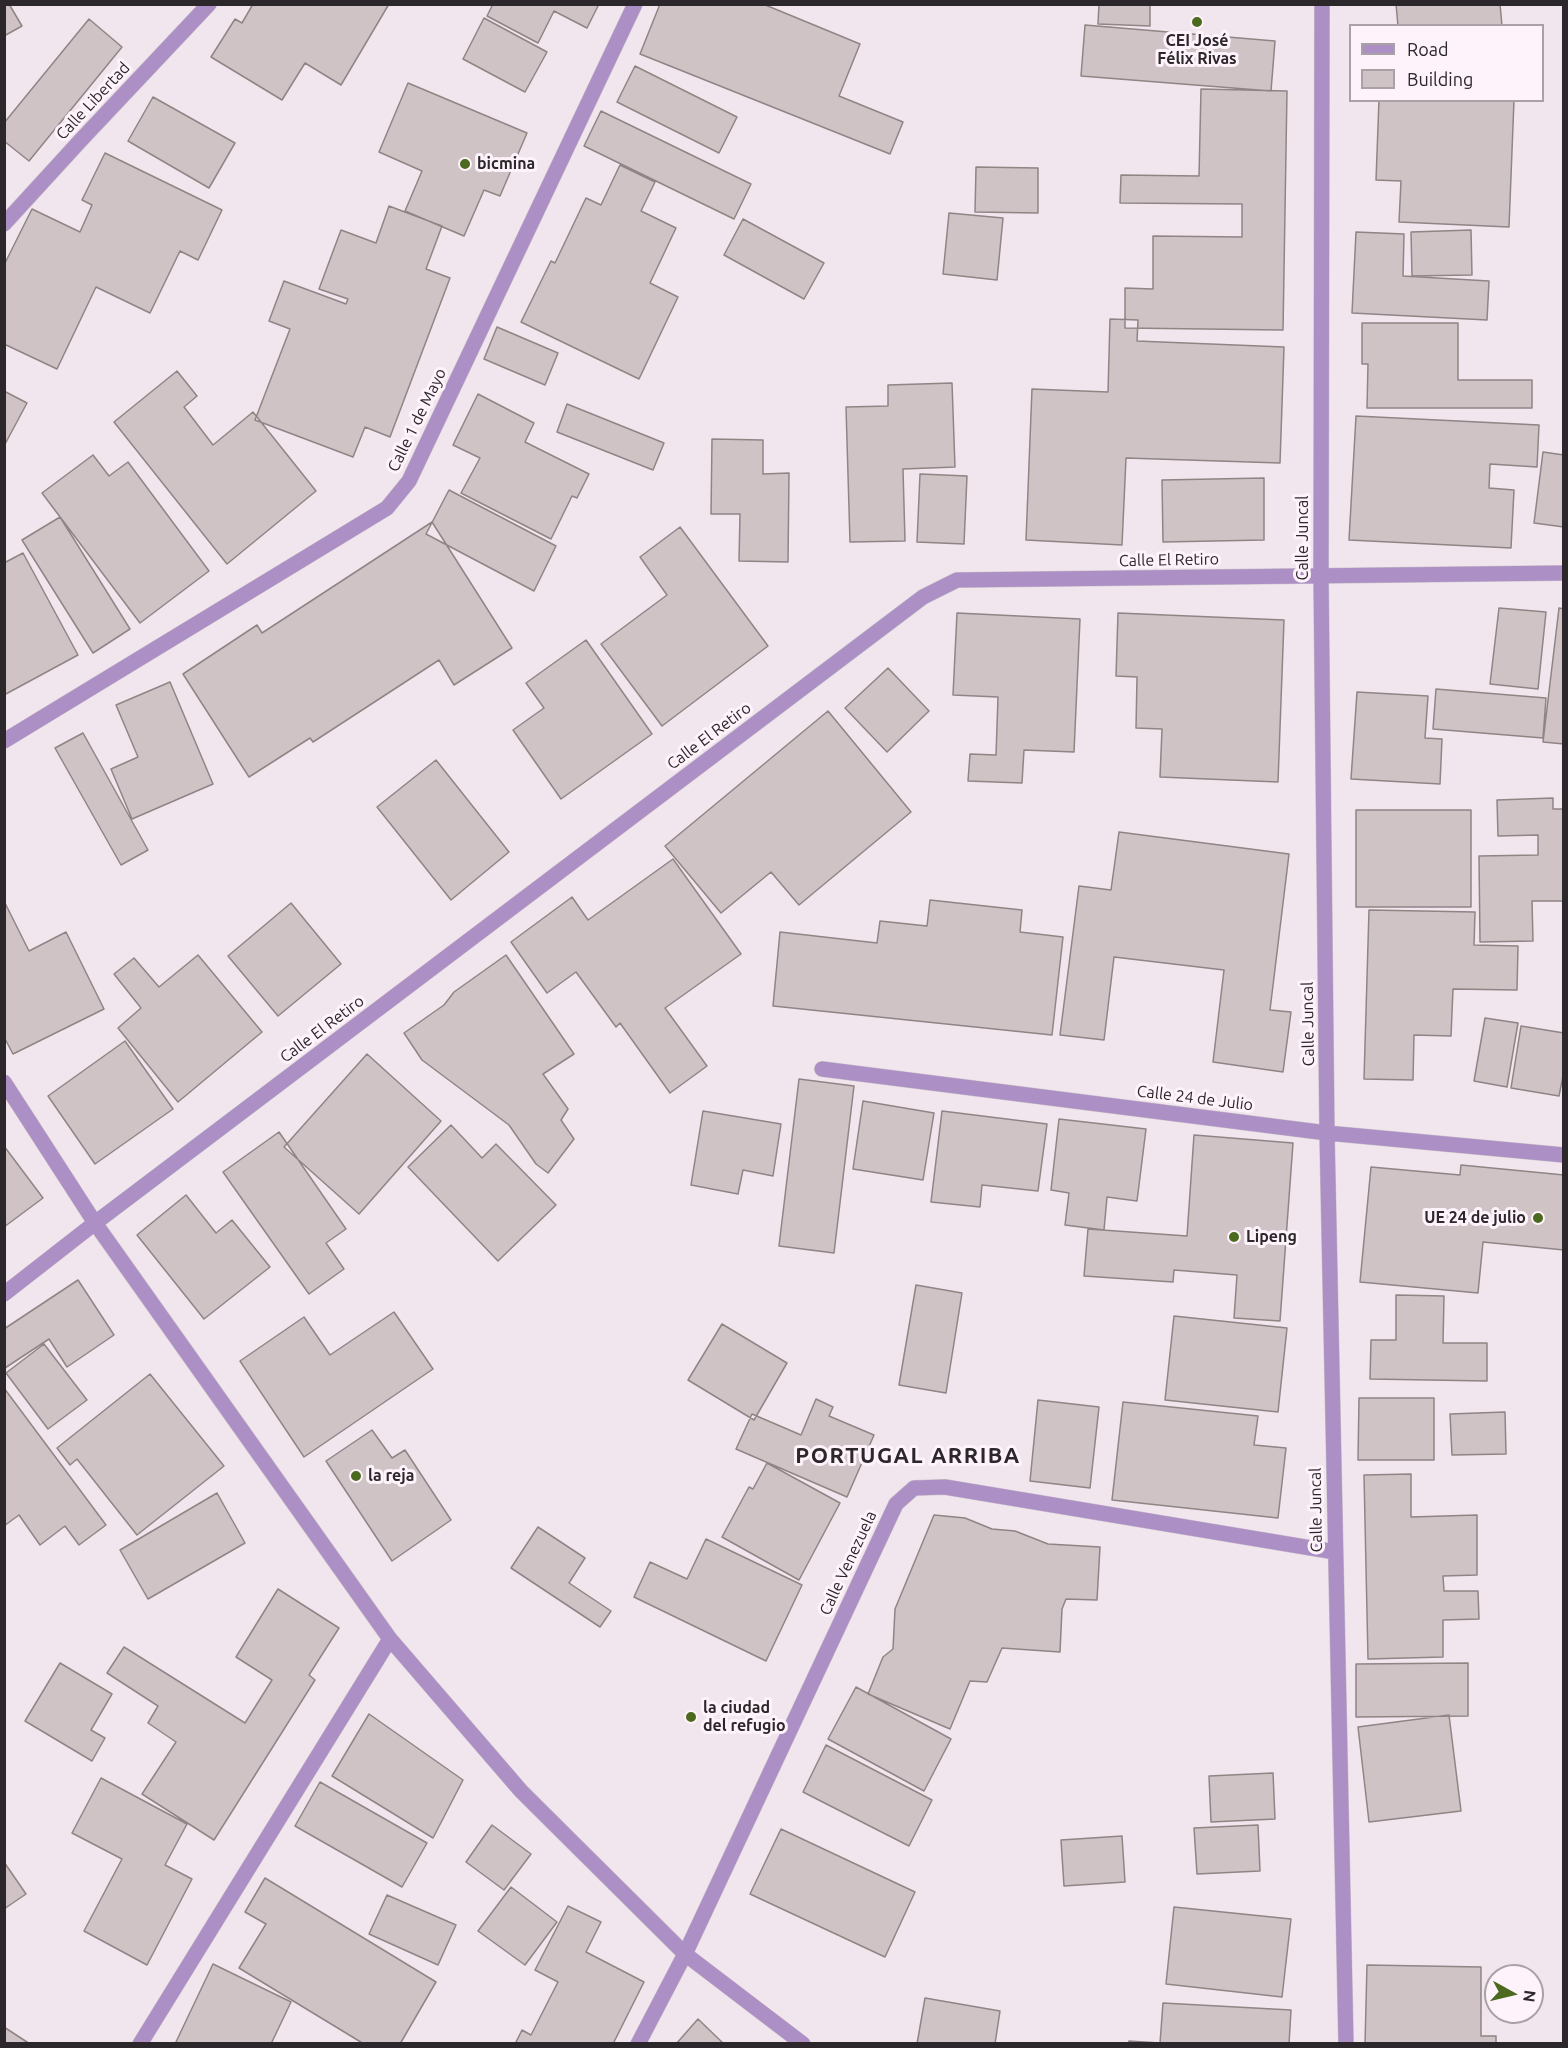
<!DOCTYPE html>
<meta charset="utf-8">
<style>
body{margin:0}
#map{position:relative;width:1568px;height:2048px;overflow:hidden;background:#f1e6ed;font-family:Ubuntu,sans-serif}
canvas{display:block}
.frame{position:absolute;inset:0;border:6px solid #2b272a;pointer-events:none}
.legend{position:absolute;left:1349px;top:24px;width:195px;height:78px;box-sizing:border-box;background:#fef3fb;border:2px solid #aaa1a7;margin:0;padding:8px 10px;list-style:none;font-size:18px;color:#2b272a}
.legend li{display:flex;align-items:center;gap:12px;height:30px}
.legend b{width:30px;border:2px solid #aaa1a7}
.north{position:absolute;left:1484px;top:1964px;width:60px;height:60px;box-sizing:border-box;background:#fef3fb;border:2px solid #aaa1a7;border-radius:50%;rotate:98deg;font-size:16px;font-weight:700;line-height:24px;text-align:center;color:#2b272a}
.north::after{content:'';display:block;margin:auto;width:21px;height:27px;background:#4b6a20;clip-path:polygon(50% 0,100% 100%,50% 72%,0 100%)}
</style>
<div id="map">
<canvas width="1568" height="2048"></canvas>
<div class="frame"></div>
<ul class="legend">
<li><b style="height:8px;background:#ac90c5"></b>Road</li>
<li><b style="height:16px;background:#d0c3c5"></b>Building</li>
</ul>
<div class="north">N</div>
</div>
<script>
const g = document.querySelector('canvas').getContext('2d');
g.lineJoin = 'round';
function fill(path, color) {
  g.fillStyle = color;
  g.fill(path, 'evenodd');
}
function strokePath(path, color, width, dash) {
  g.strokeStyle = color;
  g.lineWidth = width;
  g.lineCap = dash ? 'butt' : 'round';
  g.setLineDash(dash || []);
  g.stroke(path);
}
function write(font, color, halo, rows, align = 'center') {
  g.font = font + ' Ubuntu,sans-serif';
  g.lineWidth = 6;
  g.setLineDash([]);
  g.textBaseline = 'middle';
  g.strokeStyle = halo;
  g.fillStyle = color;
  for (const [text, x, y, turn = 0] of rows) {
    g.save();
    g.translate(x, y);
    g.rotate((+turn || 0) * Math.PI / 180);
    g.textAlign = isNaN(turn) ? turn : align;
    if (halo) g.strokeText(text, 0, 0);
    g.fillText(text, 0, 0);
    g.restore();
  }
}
const building = new Path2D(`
 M4,4h5l13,22 -18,10z
 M253,4h136l-48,81 -36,-22 -23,37 -71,-43 24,-38 7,4z
 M493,4h106l-12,24 -33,-17 -16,32 -51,-27z
 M660,4h103l97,40 -21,52 64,26 -13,32 -250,-100z
 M1099,4h51v22l-52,-2z
 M1396,4h104l2,22h-104z
 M484,18l63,34 -22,40 -62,-33z
 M89,19l33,28 -93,114 -25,-20v-18z
 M1085,25l190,16 -4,50 -190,-15z
 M635,66l102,51 -18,36 -102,-51z
 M408,83l119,50 -27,63 -16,-6 -20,46 -59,-25 17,-40 -43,-19z
 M1201,89l86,2 -4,239 -158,-2v-40l28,1v-53l89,1v-33l-122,-1 1,-28 78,1z
 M153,97l82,46 -26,45 -81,-47z
 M1379,100h135l-5,127 -110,-5 2,-41 -25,-1z
 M601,111l150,73 -17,35 -150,-73z
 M105,153l117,57 -24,50 -18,-9 -30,62 -54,-26 -39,82 -53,-25v-79l28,-56 48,23 12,-27 -10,-5z
 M620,165l35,17 -14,29 35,17 -26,55 28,14 -39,82 -118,-57 30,-61 4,2 31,-65 15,7z
 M976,167l62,1v45l-63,-1z
 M389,206l53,20 -16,43 24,9 -60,159 -25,-10 -12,30 -98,-37 35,-91 -21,-8 15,-40 62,23 2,-5 -29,-10 22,-59 35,13z
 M949,213l54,5 -6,62 -54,-6z
 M743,219l81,44 -20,36 -80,-44z
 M1471,230l1,45 -60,1 -1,-44z
 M1356,232l48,2 -1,42 86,5 -2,39 -135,-7z
 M1110,319l28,1 -1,21 147,6 -4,116 -154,-5 -4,87 -96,-5 6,-151 76,3z
 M1362,323h96v57h74v28h-165l1,-44h-6z
 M497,327l61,26 -13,32 -61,-26z
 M177,371l20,25 -13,11 29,38 40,-33 63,79 -89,73 -113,-142z
 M952,383l3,84 -52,2 2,72 -55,1 -4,-135 42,-1v-21z
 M4,391l23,12 -23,43z
 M478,394l56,29 -9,19 64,32 -12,24 -5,-2 -21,43 -90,-46 19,-35 -27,-13z
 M567,404l97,39 -11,27 -96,-38z
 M1356,416l183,9 -2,42 -47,-3 -1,24 25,2 -3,58 -162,-8z
 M712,439l51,1v34l26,-1 -1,89 -49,-1 1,-47h-29z
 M1543,452l21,3v72l-30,-4z
 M93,455l16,21 19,-14 81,109 -69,52 -98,-130z
 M920,474l47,2 -3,68 -47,-2z
 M1264,478v62l-101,2 -1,-62z
 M449,490l107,56 -22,45 -108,-57z
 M60,517l70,112 -37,24 -71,-113z
 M432,522l80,126 -58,37 -15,-25 -126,82 -3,-4 -61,39 -66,-103 74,-49 5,8z
 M680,527l88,119 -106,80 -61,-82 66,-49 -27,-38z
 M23,553l55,102 -74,40v-132z
 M1499,608l47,4 -8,77 -48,-5z
 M1559,608l5,1v135l-21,-2z
 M957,613l123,6 -6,133 -50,-2 -2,33 -54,-2 2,-27 26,1 2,-58 -45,-2z
 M1118,613l166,7 -6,162 -118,-5 2,-48 -26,-1 1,-51 -21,-1z
 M586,640l66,94 -91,65 -48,-69 31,-22 -18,-25z
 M888,668l41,43 -42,41 -42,-44z
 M170,682l43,102 -81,35 -21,-50 27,-12 -22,-52z
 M1436,689l110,9 -3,40 -110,-9z
 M1357,692l71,4 -3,42 17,1 -2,45 -89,-5z
 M828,711l83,101 -112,93 -28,-33 -50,41 -56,-67z
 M83,733l65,117 -27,15 -66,-117z
 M436,760l73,92 -58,48 -74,-93z
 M1553,798v11h11v92h-32l1,40 -53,1 -1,-86 59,-1v-20l-40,1 -1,-36z
 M1356,810h115v97h-115z
 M1119,832l170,22 -19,156 21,2 -8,60 -70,-10 11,-92 -110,-13 -10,83 -44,-5 19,-149 32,4z
 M673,859l68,95 -76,54 42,58 -37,27 -50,-70 -4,4 -40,-55 -29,21 -36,-51 61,-45 16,23z
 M930,900l92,10 -2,22 43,5 -11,98 -279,-29 7,-74 97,11 3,-22 47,5z
 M4,901l25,50 37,-19 38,77 -91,45 -9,-17z
 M291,903l50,61 -63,52 -50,-60z
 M1369,910l106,2 -1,33 44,1 -1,44 -64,-1 -2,47 -37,-1 -1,45 -49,-1z
 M198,955l64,77 -84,70 -60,-74 23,-20 -27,-34 20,-16 25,29z
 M506,955l68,99 -31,20 25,35 -7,11 13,19 -26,34 -12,-9 -27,-39 -87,-65 -18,-27 40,-28 10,-13z
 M1485,1018l33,5 -11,64 -33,-6z
 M1521,1026l43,7v38l-5,25 -48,-8z
 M125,1041l48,68 -78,55 -47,-68z
 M367,1054l74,67 -82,93 -75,-67z
 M799,1079l55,7 -20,167 -55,-7z
 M863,1101l71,12 -11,67 -70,-11z
 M703,1111l78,13 -8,52 -30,-6 -5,24 -47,-9z
 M942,1111l105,13 -9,67 -56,-6 -2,22 -49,-5z
 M1059,1119l87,10 -9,72 -30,-4 -3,33 -39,-5 4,-32 -18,-3z
 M451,1125l31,33 14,-14 60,61 -58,56 -90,-94z
 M279,1132l67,97 -20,14 18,26 -35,25 -86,-122z
 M1194,1135l99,8 -13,178 -46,-3 3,-43 -63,-5 -1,12 -89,-6 4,-47 99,7z
 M4,1146l39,52 -39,29z
 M1461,1165l103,10v75l-81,-8 -5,51 -118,-11 11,-115 89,8z
 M186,1195l30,38 16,-13 38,47 -66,52 -67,-84z
 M78,1280l36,55 -47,32 -18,-28 -44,29 -1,-39z
 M916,1285l46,8 -16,100 -47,-8z
 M1396,1295l48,1 -1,47h44v38l-117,-2 1,-39h25z
 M394,1312l39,57 -129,88 -64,-96 64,-44 26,38z
 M1174,1316l113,12 -9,84 -113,-12z
 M722,1324l65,39 -33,57 -66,-40z
 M44,1344l43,56 -39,29 -42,-56z
 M150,1374l74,92 -87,69 -60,-76 -7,6 -13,-17z
 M4,1388l102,137 -27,20 -14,-19 -25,19 -21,-30 -15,11z
 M1359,1398h75v62h-76z
 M816,1399l17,8 -4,9 45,19 -27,62 -111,-48 16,-35 49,21z
 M1038,1400l61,7 -9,81 -60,-7z
 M1123,1402l135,14 -4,29 32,3 -8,70 -166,-18z
 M1505,1412l1,42 -54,1 -2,-41z
 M372,1430l20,28 13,-8 46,70 -59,41 -66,-100z
 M767,1463l73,40 -41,77 -77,-43 27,-50 4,2z
 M1411,1474v43l66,-2v60l-34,1 1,15h34l1,28 -36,1v37l-75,2 -4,-184z
 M217,1493l28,50 -97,56 -28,-49z
 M934,1515l31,3 27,11 23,2 33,13 52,3 -3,53 -31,-1 -4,10 -2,43 -58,-4 -15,34 -17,-1 -20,48 -82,-35 15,-37 10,-8 2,-40z
 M538,1527l47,31 -16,25 42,28 -11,16 -89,-59z
 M706,1539l96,46 -36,76 -132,-64 16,-35 37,17z
 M278,1589l61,39 -30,47 6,5 -101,160 -72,-46 34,-52 -28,-19 10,-17 -51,-33 17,-26 121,76 27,-43 -36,-23z
 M60,1663l52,31 -21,36 14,8 -13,23 -67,-40z
 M1468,1663v53l-112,1v-53z
 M856,1687l95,52 -27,52 -96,-52z
 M369,1714l94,66 -30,58 -101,-62z
 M1449,1715l12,96 -92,11 -11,-95z
 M826,1745l106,55 -23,46 -106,-54z
 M1273,1773l2,46 -64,3 -2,-46z
 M101,1778l86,46 -22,41 27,14 -45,86 -63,-34 38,-72 -50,-26z
 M320,1782l107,61 -25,44 -107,-61z
 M492,1825l39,29 -27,36 -38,-28z
 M1258,1825l2,46 -63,3 -3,-46z
 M781,1829l134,63 -30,65 -135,-63z
 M1122,1836l3,46 -61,4 -3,-46z
 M4,1862l22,32 -22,15z
 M265,1878l171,104 -36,62h-36l-125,-76 27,-44 -21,-12z
 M511,1887l46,35 -32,43 -47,-34z
 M387,1895l69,30 -18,40 -69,-31z
 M568,1906l33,16 -15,30 58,30 -31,62h-98l7,-14 9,5 27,-53 -23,-12z
 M1174,1907l117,12 -9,78 -116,-13z
 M213,1964l78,38 -20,42h-96z
 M1367,1965l114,2v69h15v8h-131z
 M925,1998l75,13 -5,33h-78z
 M1163,2003l128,7 -2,34h-161l1,-3 31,2z
 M698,2019l26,25h-48z
 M4,2027l26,17h-26z`);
fill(building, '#d0c3c5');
strokePath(building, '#908485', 1.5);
const minor = new Path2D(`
 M1322,4l-1,572 6,557 19,911
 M4,224l76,-83 129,-137
 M4,741l383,-233 22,-27 226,-477
 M822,1069l505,64 237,22
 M4,1082l91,141 295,416 131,152 164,163 118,90
 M4,1294l91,-71 828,-626 34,-17 607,-7
 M140,2044l250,-405
 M638,2044l47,-90 211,-450 18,-16 31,-1 390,65`);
strokePath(minor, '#cdc4ca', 16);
strokePath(minor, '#ac90c5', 15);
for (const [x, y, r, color] of [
 [1197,22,6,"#4b6a20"],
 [465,164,6,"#4b6a20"],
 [1538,1218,6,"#4b6a20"],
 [1234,1237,6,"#4b6a20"],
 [356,1476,6,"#4b6a20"],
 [691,1717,6,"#4b6a20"]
]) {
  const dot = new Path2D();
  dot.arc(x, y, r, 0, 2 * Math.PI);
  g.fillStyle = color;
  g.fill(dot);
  strokePath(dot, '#fef3fb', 2);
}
write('bold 16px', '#2b272a', '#fef3fb', [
 ["CEI José",1197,41,"center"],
 ["Félix Rivas",1197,59,"center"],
 ["bicmina",477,164],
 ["UE 24 de julio",1526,1218,"right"],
 ["Lipeng",1246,1237],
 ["la reja",368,1476],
 ["la ciudad",703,1708],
 ["del refugio",703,1726]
], 'left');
write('16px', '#2b272a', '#fef3fb', [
 ["Calle Libertad",93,101,-47],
 ["Calle 1 de Mayo",417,420,-64],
 ["Calle Juncal",1303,538,-90],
 ["Calle El Retiro",1169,560,-1],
 ["Calle El Retiro",709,736,-37],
 ["Calle Juncal",1308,1024,-91],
 ["Calle El Retiro",322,1029,-37],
 ["Calle 24 de Julio",1195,1098,7],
 ["Calle Juncal",1316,1510,-91],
 ["Calle Venezuela",848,1563,-65]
]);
g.letterSpacing = '1.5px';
write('bold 22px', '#2b272a', '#fef3fb', [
 ["PORTUGAL ARRIBA",908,1456]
]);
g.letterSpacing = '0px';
</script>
